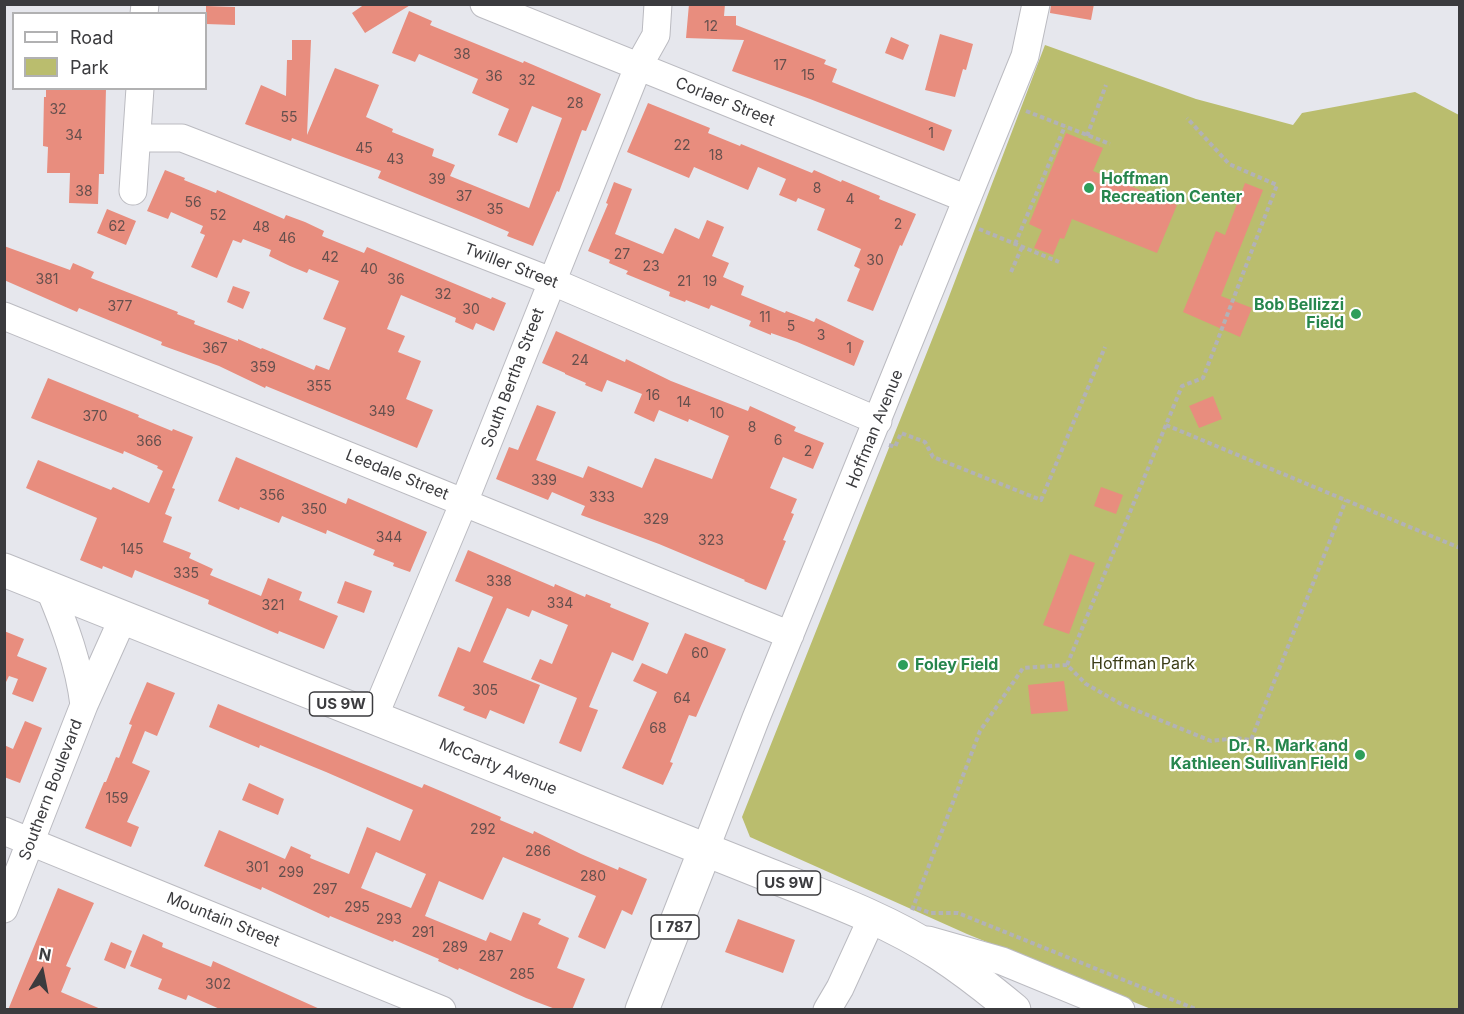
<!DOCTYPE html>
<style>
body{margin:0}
#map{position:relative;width:1464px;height:1014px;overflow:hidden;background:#e6e7ed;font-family:Inter,sans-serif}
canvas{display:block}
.frame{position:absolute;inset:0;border:6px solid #3b3b3e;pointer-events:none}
.legend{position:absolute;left:12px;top:12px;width:195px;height:78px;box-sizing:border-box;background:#fff;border:2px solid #b1b1b2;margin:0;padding:8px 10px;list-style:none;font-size:18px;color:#3b3b3e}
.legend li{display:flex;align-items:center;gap:12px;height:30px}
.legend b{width:30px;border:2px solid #b1b1b2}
.north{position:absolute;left:12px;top:942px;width:60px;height:60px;-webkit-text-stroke:4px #fff;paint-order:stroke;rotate:10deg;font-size:16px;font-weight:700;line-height:24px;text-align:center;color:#3b3b3e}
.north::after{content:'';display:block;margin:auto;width:21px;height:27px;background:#3b3b3e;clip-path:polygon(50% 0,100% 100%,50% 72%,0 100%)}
</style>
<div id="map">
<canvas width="1464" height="1014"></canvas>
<div class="frame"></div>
<ul class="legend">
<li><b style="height:8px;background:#fff"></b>Road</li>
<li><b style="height:16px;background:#babd6e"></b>Park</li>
</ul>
<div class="north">N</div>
</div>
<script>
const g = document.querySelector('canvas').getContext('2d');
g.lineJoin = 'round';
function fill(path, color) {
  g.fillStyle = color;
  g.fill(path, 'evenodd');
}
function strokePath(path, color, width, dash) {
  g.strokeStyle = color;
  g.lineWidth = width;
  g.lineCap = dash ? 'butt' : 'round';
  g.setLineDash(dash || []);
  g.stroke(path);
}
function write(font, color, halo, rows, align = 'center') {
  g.font = font + ' Inter,sans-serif';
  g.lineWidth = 4.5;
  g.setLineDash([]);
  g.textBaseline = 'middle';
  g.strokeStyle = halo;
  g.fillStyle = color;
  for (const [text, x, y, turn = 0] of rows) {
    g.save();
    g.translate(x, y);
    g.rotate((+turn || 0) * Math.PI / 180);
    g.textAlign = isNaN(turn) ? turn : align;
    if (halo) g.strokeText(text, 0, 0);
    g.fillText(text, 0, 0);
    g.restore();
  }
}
fill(new Path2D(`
 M1045,45l151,54 97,26 9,-12 113,-21 44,23v894h-308l-184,-75 -217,-97 -8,-20 203,-510z`), '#babd6e');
fill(new Path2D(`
 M365,4h47l-47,29 -13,-20z
 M689,4h36l-1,12h12v9l90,35 -2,4 13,5 -5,13 120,48 -8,21 -134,-52 -78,-28 12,-31 -58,-2z
 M1051,4h43l-3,16 -41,-7z
 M206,6l29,1v18l-29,-1z
 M409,11l23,10 -2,4 93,38 1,-2 77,33 -15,37 -4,-1 -23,62 -2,-1 -24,55 -26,-10 2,-4 -33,-14 -98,-40 3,-7 -89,-33 -1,3 -46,-17 16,-39 25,11 1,-36h5v-20h19l-4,95 28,-67 44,17 -13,32 27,12 -1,3 42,17 -2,7 23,9 -5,11 79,32 33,-90 -30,-12 -15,37 -19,-8 11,-26 -37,-16 6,-14 -59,-25 -4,8 -23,-9z
 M940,34l33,10 -7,26 -3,-1 -8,28 -30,-7z
 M891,37l18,8 -6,15 -18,-7z
 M46,88h60l-2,86h-5l-1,30 -29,-1 1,-30h-23l1,-26 -5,-1 1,-49h2z
 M648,103l62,25 -2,5 32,13 1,-2 71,29 2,-3 27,12 1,-2 38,16 -1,3 37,15 -14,32 -2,-1 -27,66 -26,-10 13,-32 -6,-3 7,-17 -44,-19 8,-21 -27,-11 -2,4 -17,-7 7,-16 -28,-12 -10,23 -54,-23 -5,11 -62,-26z
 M1066,133l37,15 -10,23 84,34 -20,48 -85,-34 -8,20 -4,-1 -7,17 -19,-7 8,-18 -13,-6z
 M165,170l20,8 -1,2 32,13 1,-3 67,29 2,-4 19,7 19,9 -2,5 42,17 3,-6 124,52 1,-2 14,6 -12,28 -18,-8 -3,7 -18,-8 1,-4 -55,-23 -14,34 18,7 -7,16 23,9 -15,38 27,11 -16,38 -151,-62 -1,2 -46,-22 -58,-21 1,-3 -83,-34 -2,4 -73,-32v-34l66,24 3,-7 21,9 -3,6 87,34 -1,2 18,7 -1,3 44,17v-2l23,10 1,-1 52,22 2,-5 13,5 17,-42 -23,-9 16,-38 -30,-12 -2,4 -17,-7 -21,-10 2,-6 -28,-11 -2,4 -8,-3 -16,38 -26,-11 14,-32 -5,-2 3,-7 -32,-14 -3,7 -21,-8z
 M614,182l18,7 -17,45 48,20 12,-26 24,11 8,-19 17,7 -12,29 17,7 -6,14 21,9 -3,9 44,18 1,-2 28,11 2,-4 48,23 -10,25 -57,-24 -26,-9v2l-22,-9 2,-5 -40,-16 -2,4 -23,-9 -1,2 -16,-6 1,-4 -44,-18 2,-3 -19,-8 1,-3 -22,-9 20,-47 -2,-1z
 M1245,183l18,7 -42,106 31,12 -12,29 -57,-25 33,-81 9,4z
 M107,209l29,12 -10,24 -29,-12z
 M233,286l17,6 -7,17 -16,-7z
 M556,331l69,31 1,-3 45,22 77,30 2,-5 46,21 -2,4 30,12 -11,26 -30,-12 -13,31 27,11 -6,14 3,1 -11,26 3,1 -20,49 -22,-9 1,-1 -86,-36 -78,-29 4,-9 -33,-14 -4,8 -52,-21 13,-32 9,3 19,-45 19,7 -20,48 47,18 5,-12 54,22 13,-30 57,21 17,-43 -40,-17 -1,3 -29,-12 -5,12 -20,-9 8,-19 -35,-14 -5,12 -17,-7 1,-2 -21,-9v-1l-23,-10z
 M48,378l91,37 -1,2 34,14 1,-2 20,8 -21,51 3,1 -10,25 7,3 -9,25 28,11 -2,5 24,11 -3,6 51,21 7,-18 34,14 -3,8 39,16 -14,33 -45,-18 -1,3 -70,-30 1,-4 -74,-30 -3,8 -29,-12 -1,3 -22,-9 17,-42 -71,-30 12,-28 73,30 2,-3 36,16 14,-32 -6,-3 1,-2 -34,-15 -1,3 -92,-36z
 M1213,396l9,23 -23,9 -10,-22z
 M236,457l110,47 2,-6 79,34 -17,40 -17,-6 1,-3 -21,-8 2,-5 -48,-20 -1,4 -44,-18 -3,7 -39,-16 -1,3 -21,-9z
 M1101,487l22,8 -7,19 -22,-8z
 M468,550l86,37 1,-3 30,13 1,-3 25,10 -1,3 39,16 -16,38 -21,-9 -23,55 9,3 -17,42 -22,-9 18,-45 -46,-19 9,-20 12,5 16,-39 -36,-15 -3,7 -22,-9 -24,54 57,23 -16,39 -34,-14 -4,9 -23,-9 2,-3 -27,-11 20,-49 12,5 23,-55 -38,-16z
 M1070,554l25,9 -26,71 -26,-9z
 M345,581l27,10 -8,22 -27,-10z
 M4,631l20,8 -7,17 30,12 -14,34 -21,-8 6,-15 -9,-3 -5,10z
 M685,633l41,16 -30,68 -7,-2 -19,47 3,1 -10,22 -41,-17 35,-76 -24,-11 9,-18 25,11z
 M1064,681l4,30 -37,3 -3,-29z
 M147,682l28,11 -18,43 -12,-5 -13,32 18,8 -23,51 12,5 -8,20 -46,-19 19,-46h2l10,-25 3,1 13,-33 -3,-1z
 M218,704l204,84 2,-4 19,8 58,25 -1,3 33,14 1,-3 47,23 37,16 1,-3 28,12 -15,36 -10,-5 -17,39 -27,-12 18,-41 -93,-39 -20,43 -44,-19 -14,35 61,25 4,-9 21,9 12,-29 18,7 -3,5 31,14 -12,30 28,11 -13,31h-14l-32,-12 -67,-30 -1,2 -20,-9 1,-2 -45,-19 -1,2 -63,-26 -1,2 -67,-31 -1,3 -57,-24 15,-36 66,29 6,-13 20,9 -1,3 39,16 18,-47 33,14 13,-31 -87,-38 -66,-27 -1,3 -50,-21zM376,852l50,22 -15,34 -50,-20z
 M25,721l17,7 -22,55 -16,-6v-32l9,4z
 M249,783l35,16 -6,16 -36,-15z
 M58,888l36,15 -28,63 5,2 -10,24 42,18h-95z
 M738,919l57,21 -12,33 -58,-21z
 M143,934l20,9 -1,4 49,20 2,-6 109,49h-100l-34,-15 -2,5 -28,-11 4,-10 -32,-13z
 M111,942l21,9 -7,18 -21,-9z`), '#e88d7e');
const minor = new Path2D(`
 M484,4l483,195
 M144,14l1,-10
 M137,138h45l369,143 327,140
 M133,191l7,-103
 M4,316l786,319
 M49,588c16,38 30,76 35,117
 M374,717l90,-215 174,-435 18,-32 2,-31
 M4,831l438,179
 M705,850l51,-132 269,-662 11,-52
 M4,909l80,-204 39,-87
 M928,940l74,21 119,49
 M827,1010l13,-22 32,-70`);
const major = new Path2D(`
 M4,570l765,305c58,23 119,45 171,79 26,17 50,36 74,56`);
const highway = new Path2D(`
 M642,1010l63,-160`);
strokePath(minor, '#bbbbc1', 29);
strokePath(major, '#bbbbc1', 35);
strokePath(highway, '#bbbbc1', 35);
strokePath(new Path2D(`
 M1026,111l84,33
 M1087,136l19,-51
 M979,229l80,33
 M1015,244l50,-118
 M1011,272l11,-25
 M1166,425l294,123
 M889,445l6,2 6,-14 24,9 8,15 108,43 64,-153
 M1067,665l115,-279 21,-8 74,-193 -48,-21 -42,-46
 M917,908l14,5h27l240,97
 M912,910l68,-179 43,-63 44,-3 19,19 35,20 90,37 25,-3 15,2 95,-240`), '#b2b2b7', 4, [4.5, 3]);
strokePath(minor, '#fff', 27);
strokePath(major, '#fff', 33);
strokePath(highway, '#fff', 33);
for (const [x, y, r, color] of [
 [1089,188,6,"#2e9e5b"],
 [1356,314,6,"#2e9e5b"],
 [903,665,6,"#2e9e5b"],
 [1360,755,6,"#2e9e5b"]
]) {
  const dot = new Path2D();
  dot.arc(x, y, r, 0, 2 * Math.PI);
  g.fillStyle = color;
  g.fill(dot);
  strokePath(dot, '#fff', 2);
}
write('14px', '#66504e', null, [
 ["12",711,27],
 ["38",462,55],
 ["17",780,66],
 ["15",808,76],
 ["36",494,77],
 ["32",527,81],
 ["28",575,104],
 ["32",58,110],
 ["55",289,118],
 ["1",931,134],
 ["34",74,136],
 ["22",682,146],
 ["45",364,149],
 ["18",716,156],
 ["43",395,160],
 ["39",437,180],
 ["8",817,189],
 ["38",84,192],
 ["37",464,197],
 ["4",850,200],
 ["56",193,203],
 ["35",495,210],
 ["52",218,216],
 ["2",898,225],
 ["62",117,227],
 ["48",261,228],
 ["46",287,239],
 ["27",622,255],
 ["42",330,258],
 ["30",875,261],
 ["23",651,267],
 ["40",369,270],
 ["381",47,280],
 ["36",396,280],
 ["21",684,282],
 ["19",710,282],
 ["32",443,295],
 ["377",120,307],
 ["30",471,310],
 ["11",765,318],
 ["5",791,327],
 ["3",821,336],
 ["367",215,349],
 ["1",849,349],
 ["24",580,361],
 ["359",263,368],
 ["355",319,387],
 ["16",653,396],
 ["14",684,403],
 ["349",382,412],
 ["10",717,414],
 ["370",95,417],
 ["8",752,428],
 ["6",778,441],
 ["366",149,442],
 ["2",808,452],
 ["339",544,481],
 ["356",272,496],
 ["333",602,498],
 ["350",314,510],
 ["329",656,520],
 ["344",389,538],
 ["323",711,541],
 ["145",132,550],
 ["335",186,574],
 ["338",499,582],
 ["334",560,604],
 ["321",273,606],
 ["60",700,654],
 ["305",485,691],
 ["64",682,699],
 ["68",658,729],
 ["159",117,799],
 ["292",483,830],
 ["286",538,852],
 ["301",257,868],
 ["299",291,873],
 ["280",593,877],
 ["297",325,890],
 ["295",357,908],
 ["293",389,920],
 ["291",423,933],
 ["289",455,948],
 ["287",491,957],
 ["285",522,975],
 ["302",218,985]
]);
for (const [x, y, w] of [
 [341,704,63],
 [789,883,63],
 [675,927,48]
]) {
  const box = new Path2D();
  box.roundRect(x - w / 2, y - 12, w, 24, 4.5);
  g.fillStyle = '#fff';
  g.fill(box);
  strokePath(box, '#3b3b3e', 1.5);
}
write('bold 15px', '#3b3b3e', null, [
 ["US 9W",341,704],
 ["US 9W",789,883],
 ["I 787",675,927]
]);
write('16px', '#3b3b3e', '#fff', [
 ["Corlaer Street",725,102,22],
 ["Twiller Street",511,266,21],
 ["South Bertha Street",513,378,-69],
 ["Hoffman Avenue",875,429,-68],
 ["Leedale Street",397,475,22],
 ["McCarty Avenue",498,767,22],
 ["Southern Boulevard",51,790,-69],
 ["Mountain Street",223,920,22]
]);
write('bold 16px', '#27864d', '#fff', [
 ["Hoffman",1101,179],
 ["Recreation Center",1101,197],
 ["Bob Bellizzi",1344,305,"right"],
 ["Field",1344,323,"right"],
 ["Foley Field",915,665],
 ["Dr. R. Mark and",1348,746,"right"],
 ["Kathleen Sullivan Field",1348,764,"right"]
], 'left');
write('16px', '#3c3d17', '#fff', [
 ["Hoffman Park",1143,664]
]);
</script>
